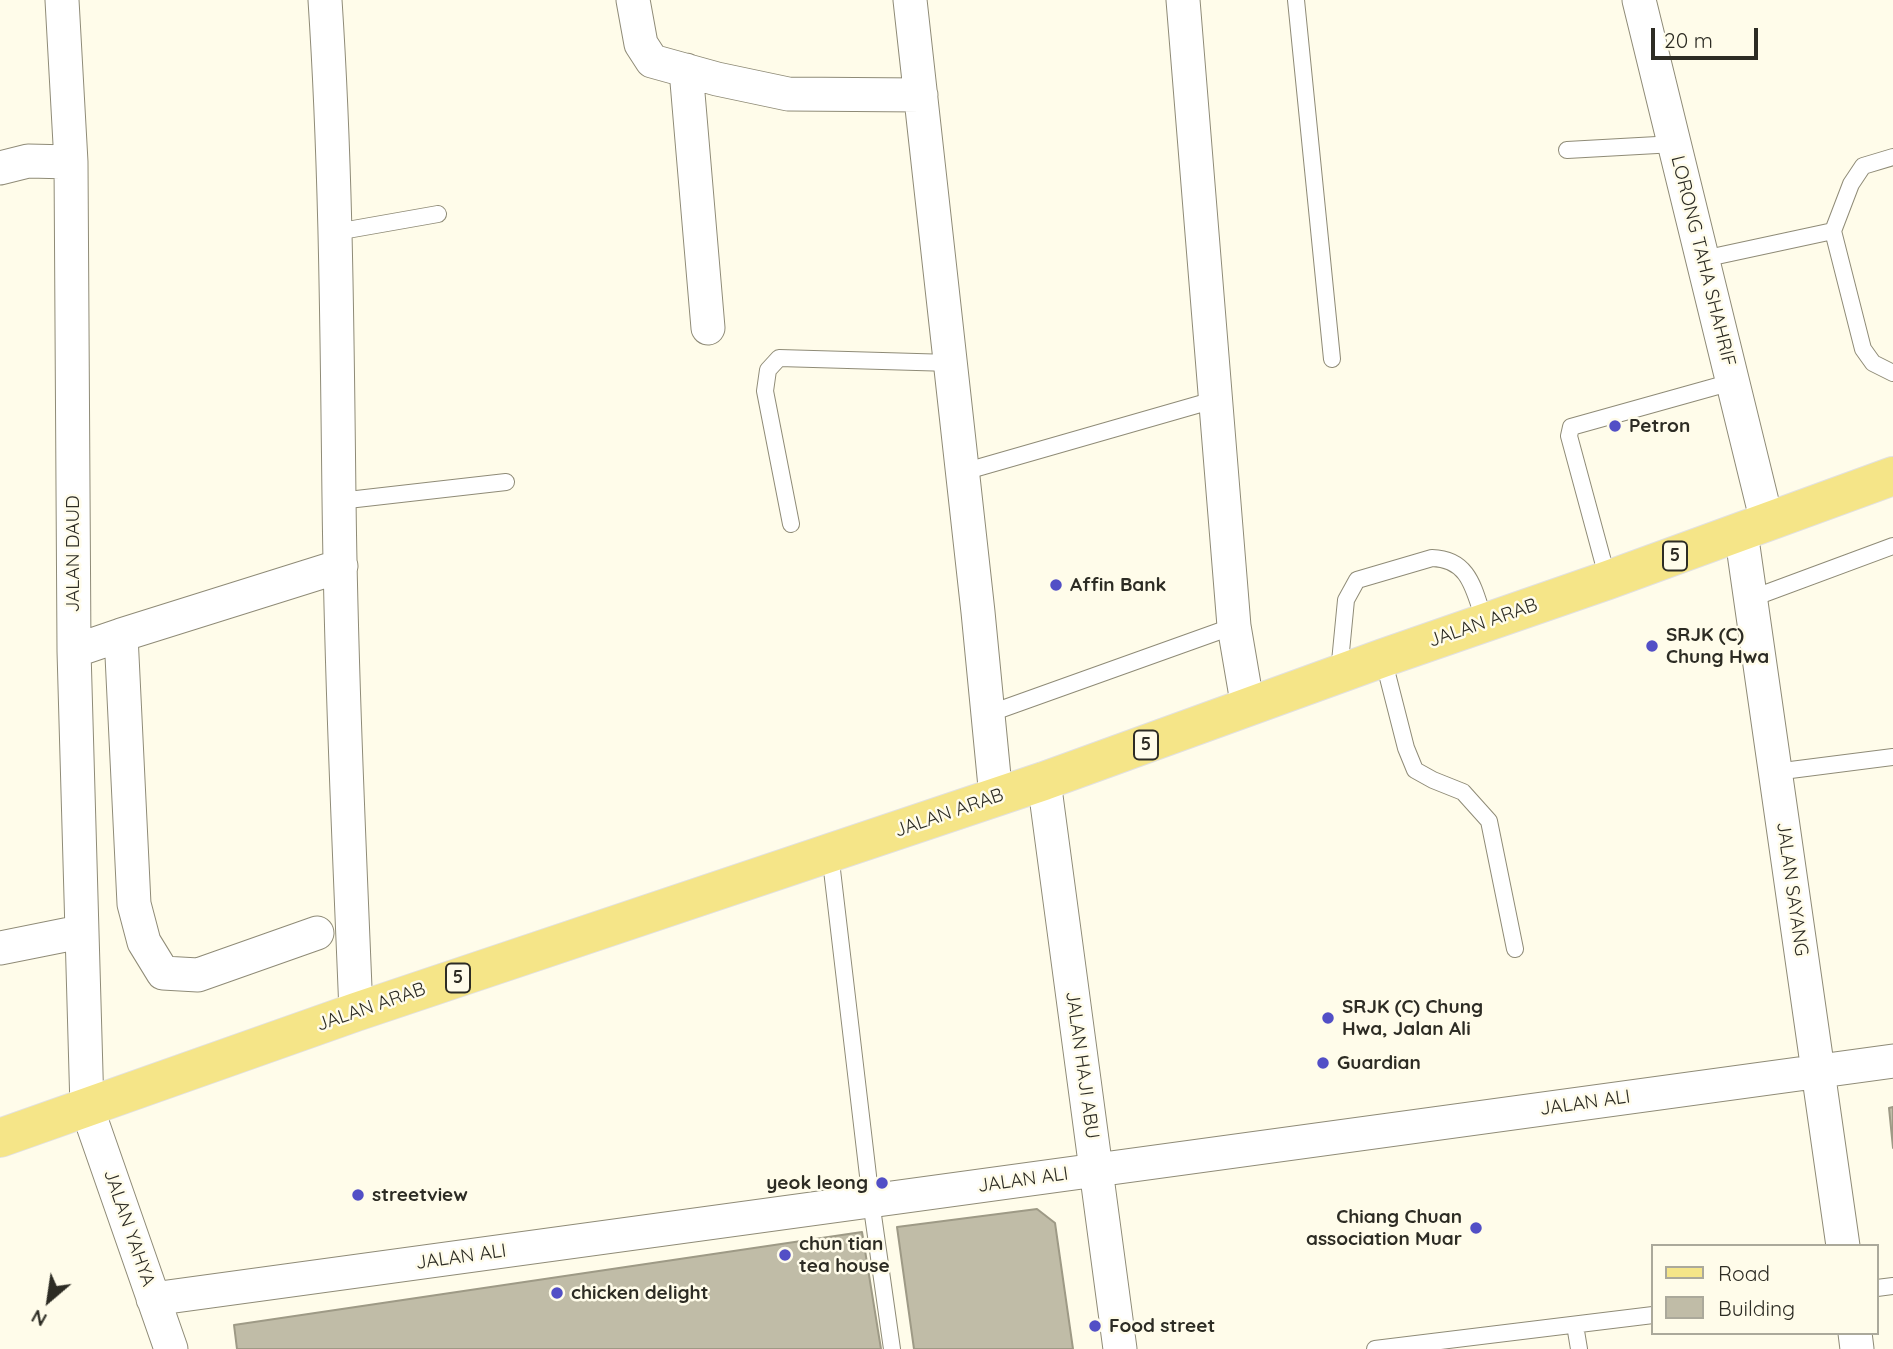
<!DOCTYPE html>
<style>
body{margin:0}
#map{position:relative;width:1893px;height:1349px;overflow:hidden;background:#fffcea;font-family:Quicksand,sans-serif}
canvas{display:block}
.legend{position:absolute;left:1651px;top:1244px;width:228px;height:91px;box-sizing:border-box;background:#fffcea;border:2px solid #aba99b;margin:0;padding:9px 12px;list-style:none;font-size:21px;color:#2d2c24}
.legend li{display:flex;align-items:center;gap:14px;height:35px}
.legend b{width:35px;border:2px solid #aba99b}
.north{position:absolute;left:14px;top:1265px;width:70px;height:70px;-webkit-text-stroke:5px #fffcea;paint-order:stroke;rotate:209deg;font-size:19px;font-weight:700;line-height:28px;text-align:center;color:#2d2c24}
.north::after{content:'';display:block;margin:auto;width:24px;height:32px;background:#2d2c24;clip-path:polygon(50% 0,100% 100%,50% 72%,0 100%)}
.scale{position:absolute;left:1651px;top:28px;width:107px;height:32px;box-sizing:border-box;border:4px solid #2d2c24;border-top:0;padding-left:9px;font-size:21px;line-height:24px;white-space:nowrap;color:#2d2c24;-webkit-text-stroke:5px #fffcea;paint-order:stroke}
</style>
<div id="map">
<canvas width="1893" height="1349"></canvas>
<ul class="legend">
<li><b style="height:9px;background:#f5e588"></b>Road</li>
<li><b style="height:19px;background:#c0bca7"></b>Building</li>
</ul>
<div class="north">N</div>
<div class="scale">20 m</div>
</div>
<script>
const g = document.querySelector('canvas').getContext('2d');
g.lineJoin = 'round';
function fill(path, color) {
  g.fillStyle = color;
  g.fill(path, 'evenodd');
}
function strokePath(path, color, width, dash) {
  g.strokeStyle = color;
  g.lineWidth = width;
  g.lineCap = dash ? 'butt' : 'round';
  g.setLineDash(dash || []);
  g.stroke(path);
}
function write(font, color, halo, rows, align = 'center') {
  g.font = font + ' Quicksand,sans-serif';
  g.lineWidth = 5;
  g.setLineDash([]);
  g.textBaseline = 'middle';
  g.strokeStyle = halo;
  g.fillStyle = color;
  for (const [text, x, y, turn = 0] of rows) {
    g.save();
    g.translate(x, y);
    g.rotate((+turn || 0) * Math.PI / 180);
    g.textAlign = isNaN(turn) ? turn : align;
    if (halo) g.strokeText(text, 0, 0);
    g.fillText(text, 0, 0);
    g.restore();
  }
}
const building = new Path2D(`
 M1893,1107v41l-4,-40z
 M1037,1209l18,14 18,126h-159l-17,-122z
 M862,1232l19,117h-644l-3,-24z`);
fill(building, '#c0bca7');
strokePath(building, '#9e9a86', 2);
const service = new Path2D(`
 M1296,0l36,359
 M1567,150l108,-6
 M1893,157l-30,9 -12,18 -18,47 30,118 10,14 20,10
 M336,232l102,-18
 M1703,259l130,-28
 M963,472l251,-72
 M339,501l167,-19
 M791,524l-26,-133 3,-21 11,-12 172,5
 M1608,580l-39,-144 2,-9 161,-45
 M1750,599l143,-53
 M1383,658l23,90 9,22 18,10 30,12 26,29 26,128
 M1339,672l7,-72 11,-20 75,-22c39,1 42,34 53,64
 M988,714l246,-88
 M1775,772l118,-15
 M830,853l41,348 21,148
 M1877,1288l16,-2
 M1575,1325l4,24
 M1375,1349l278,-34`);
const minor = new Path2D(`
 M62,0l9,162 3,489 13,457 84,241
 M325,0c11,166 12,332 14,498 2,171 10,343 17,514
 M633,0l8,44 11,17 65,18 71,15 133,1
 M910,0l68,612 18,185
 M1183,0l51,626 14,82
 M1639,0l128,522
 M686,70l22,258
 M0,168l28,-7 43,1
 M1741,532l102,714
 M121,635l220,-69
 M74,651l47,-16 13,269 10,38 19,31 35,2 119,-42
 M1044,781l76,568
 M0,948l80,-16
 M153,1299l1740,-238
 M1855,1333l2,16`);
const primary = new Path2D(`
 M0,1138l356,-126 688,-231 339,-123 225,-78 285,-104`);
strokePath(service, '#8f8b77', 18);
strokePath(minor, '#8f8b77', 35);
strokePath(primary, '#e2e1e0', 40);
strokePath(service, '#fff', 16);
strokePath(minor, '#fff', 33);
strokePath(primary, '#f5e588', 38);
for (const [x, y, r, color] of [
 [1615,426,7,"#524fc6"],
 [1056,585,7,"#524fc6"],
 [1652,646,7,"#524fc6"],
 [1328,1018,7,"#524fc6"],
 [1323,1063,7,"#524fc6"],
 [882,1183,7,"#524fc6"],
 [358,1195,7,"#524fc6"],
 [1476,1228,7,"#524fc6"],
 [785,1255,7,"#524fc6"],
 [557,1293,7,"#524fc6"],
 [1095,1326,7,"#524fc6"]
]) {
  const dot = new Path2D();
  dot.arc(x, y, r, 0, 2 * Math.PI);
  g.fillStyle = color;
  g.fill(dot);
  strokePath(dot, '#fffcea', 2.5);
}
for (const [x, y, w] of [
 [1675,556,24],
 [1146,745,24],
 [458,978,24]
]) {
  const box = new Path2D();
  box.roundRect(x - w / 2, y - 14.5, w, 29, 5);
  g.fillStyle = '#fffcea';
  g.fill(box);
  strokePath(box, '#2d2c24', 2);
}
write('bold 18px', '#2d2c24', null, [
 ["5",1675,556],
 ["5",1146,745],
 ["5",458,978]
]);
write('19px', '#2d2c24', '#fffcea', [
 ["LORONG TAHA SHAHRIF",1703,261,76],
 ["JALAN DAUD",73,554,-90],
 ["JALAN ARAB",1483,623,-19],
 ["JALAN ARAB",949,813,-19],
 ["JALAN SAYANG",1792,889,82],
 ["JALAN ARAB",371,1007,-19],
 ["JALAN HAJI ABU",1082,1065,82],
 ["JALAN ALI",1585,1103,-8],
 ["JALAN ALI",1023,1180,-8],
 ["JALAN YAHYA",129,1228,71],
 ["JALAN ALI",461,1257,-8]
]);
write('bold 19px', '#2d2c24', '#fffcea', [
 ["Petron",1629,426],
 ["Affin Bank",1070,585],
 ["SRJK (C)",1666,635],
 ["Chung Hwa",1666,657],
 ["SRJK (C) Chung",1342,1007],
 ["Hwa, Jalan Ali",1342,1029],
 ["Guardian",1337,1063],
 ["yeok leong",868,1183,"right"],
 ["streetview",372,1195],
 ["Chiang Chuan",1462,1217,"right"],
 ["association Muar",1462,1239,"right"],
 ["chun tian",799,1244],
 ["tea house",799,1266],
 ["chicken delight",571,1293],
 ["Food street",1109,1326]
], 'left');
</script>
